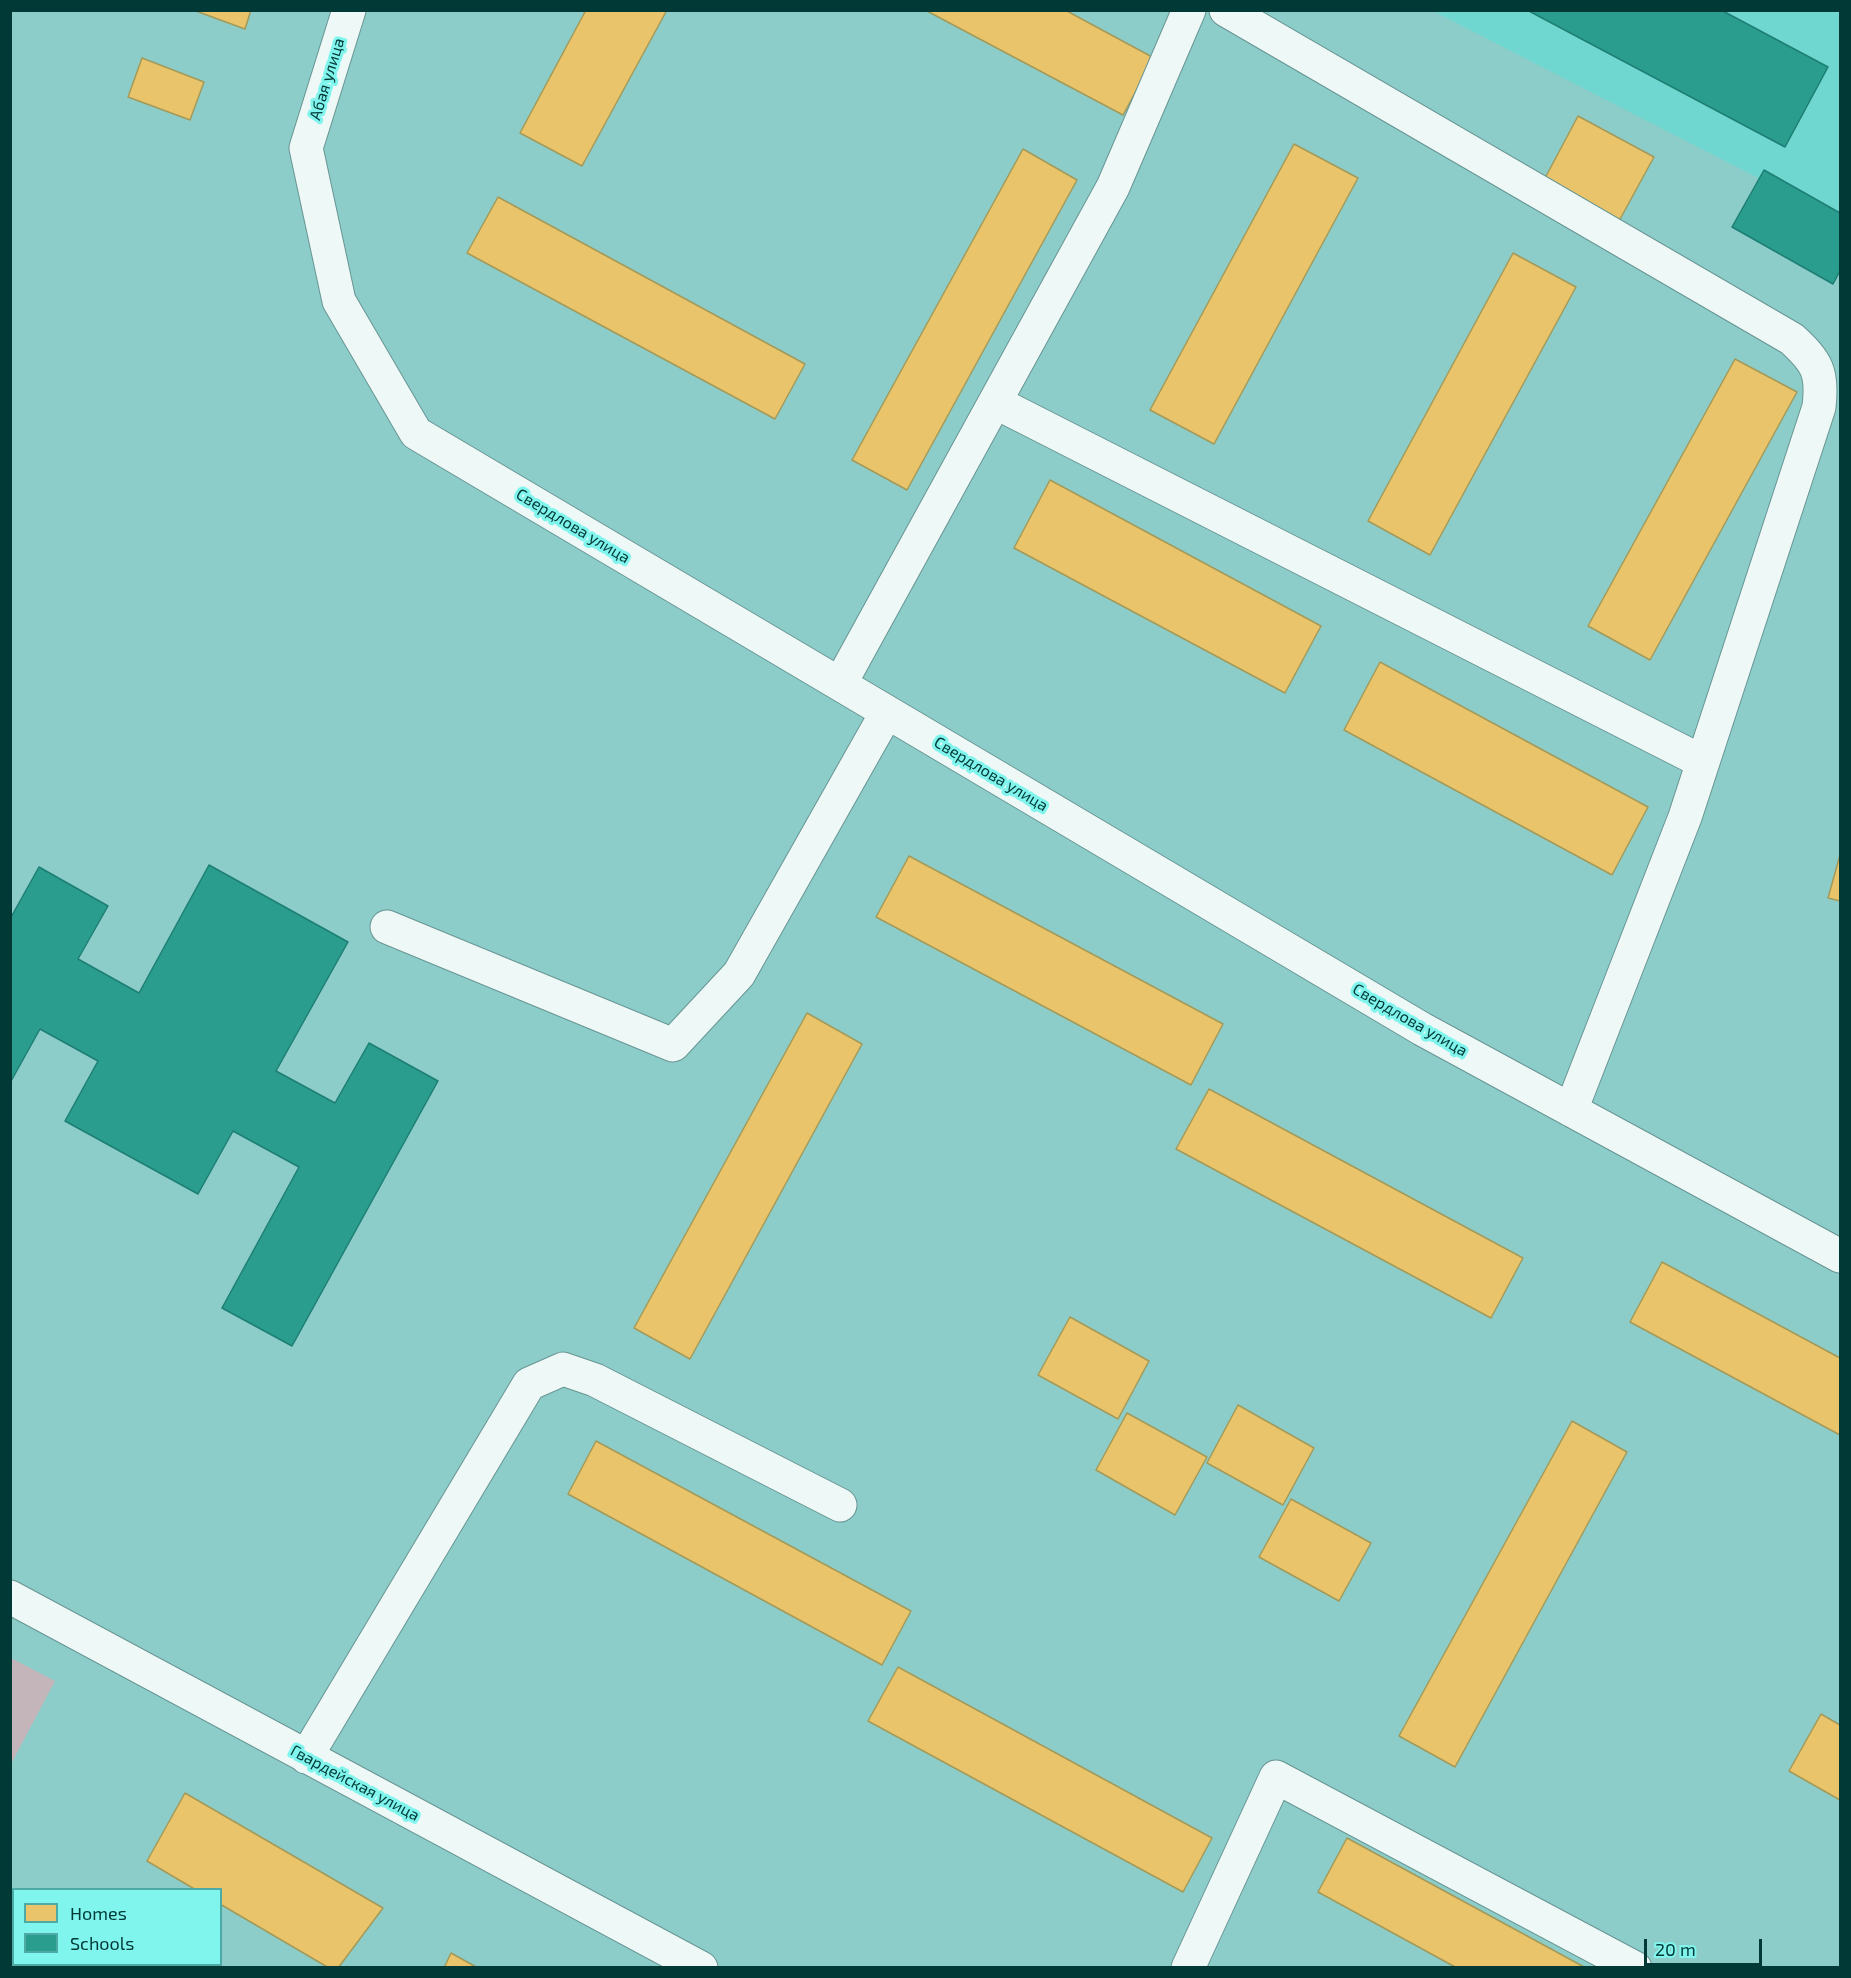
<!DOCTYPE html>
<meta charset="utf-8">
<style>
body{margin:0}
#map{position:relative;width:1851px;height:1978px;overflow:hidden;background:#8dcdc9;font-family:"Exo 2",sans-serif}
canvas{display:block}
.frame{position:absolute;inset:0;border:12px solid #003936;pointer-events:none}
.legend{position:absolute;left:12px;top:1888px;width:210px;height:78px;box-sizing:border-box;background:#80f5ed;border:2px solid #4daaa4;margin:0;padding:8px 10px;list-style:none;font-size:18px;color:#003936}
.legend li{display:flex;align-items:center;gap:12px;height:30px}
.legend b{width:30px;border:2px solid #4daaa4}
.scale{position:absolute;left:1644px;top:1939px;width:118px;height:27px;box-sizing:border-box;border:3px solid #003936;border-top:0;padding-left:8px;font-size:18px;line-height:21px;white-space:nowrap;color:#003936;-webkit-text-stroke:4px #80f5ed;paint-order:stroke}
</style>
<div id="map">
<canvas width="1851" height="1978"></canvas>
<div class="frame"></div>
<ul class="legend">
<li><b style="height:16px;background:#e9c46a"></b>Homes</li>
<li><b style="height:16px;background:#2a9d8f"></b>Schools</li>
</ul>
<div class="scale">20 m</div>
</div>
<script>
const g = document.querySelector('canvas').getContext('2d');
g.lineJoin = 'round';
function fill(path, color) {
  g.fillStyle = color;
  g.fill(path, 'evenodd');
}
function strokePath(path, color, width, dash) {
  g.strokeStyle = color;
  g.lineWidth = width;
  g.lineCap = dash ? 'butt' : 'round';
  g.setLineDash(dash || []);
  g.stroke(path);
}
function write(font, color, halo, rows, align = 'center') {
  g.font = font + ' "Exo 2",sans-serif';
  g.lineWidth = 6;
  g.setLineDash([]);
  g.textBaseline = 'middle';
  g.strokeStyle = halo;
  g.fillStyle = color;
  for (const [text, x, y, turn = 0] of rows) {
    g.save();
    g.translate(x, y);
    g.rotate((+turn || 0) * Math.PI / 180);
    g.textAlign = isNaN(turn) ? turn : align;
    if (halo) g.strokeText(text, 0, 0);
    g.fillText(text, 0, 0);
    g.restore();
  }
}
fill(new Path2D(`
 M1433,11h407v209z`), '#6fd7d0');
fill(new Path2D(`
 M11,1658l44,23 -44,83z`), '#c4b5ba');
const homes = new Path2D(`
 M193,10h58l-6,19z
 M586,10h81l-85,156 -62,-33z
 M925,10h140l89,48 -31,57z
 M142,58l62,24 -14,38 -62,-23z
 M1578,116l76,41 -35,64 -75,-41z
 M1294,144l64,34 -144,266 -64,-34z
 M1023,149l54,31 -170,310 -55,-30z
 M498,197l307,167 -30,55 -308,-166z
 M1513,253l63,34 -146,268 -62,-34z
 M1735,359l62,33 -147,268 -62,-34z
 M1050,480l271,146 -36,67 -271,-145z
 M1380,662l268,145 -36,68 -268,-145z
 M1840,855v46l-12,-3z
 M909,856l314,168 -32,61 -315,-168z
 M807,1013l55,31 -172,315 -56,-31z
 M1209,1089l314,169 -32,60 -315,-169z
 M1662,1262l178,96v77l-210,-113z
 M1070,1317l79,44 -31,58 -80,-44z
 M1238,1405l76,43 -31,57 -76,-42z
 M1127,1413l80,44 -32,58 -79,-45z
 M1572,1421l55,31 -172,315 -56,-31z
 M596,1441l315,170 -29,54 -314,-171z
 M1291,1499l80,44 -32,58 -80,-44z
 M898,1667l314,171 -29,54 -315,-171z
 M1821,1714l19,11v75l-51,-29z
 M185,1793l198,115 -45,60h-9l-109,-64v-14h-24l-49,-29z
 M1347,1838l239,130h-129l-139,-76z
 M451,1953l27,15h-34z`);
fill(homes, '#e9c46a');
strokePath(homes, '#a39a5a', 1.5);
const schools = new Path2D(`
 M1527,10h194l107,57 -43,80z
 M1764,170l76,43v58l-7,13 -101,-57z
 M209,865l139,77 -72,129 59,32 34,-60 69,38 -146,265 -70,-38 77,-141 -66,-36 -35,63 -133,-73 33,-60 -58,-32 -30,54v-164l29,-52 69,39 -30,53 61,34z`);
fill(schools, '#2a9d8f');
strokePath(schools, '#1d7f74', 1.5);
const minor = new Path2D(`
 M349,10l-43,138 33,153 77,132 1006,596 418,227
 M1226,10l566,329c25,23 31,33 27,68l-134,410 -114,293
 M995,402l708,360
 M840,684l273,-497 76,-177
 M387,927l286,118 66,-71 148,-262
 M10,1597l691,371
 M306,1757l223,-373 34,-15 32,11 245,125
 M1188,1968l88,-191 359,191`);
strokePath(minor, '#679593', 35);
strokePath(minor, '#eef8f7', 33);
write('16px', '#003936', '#80f5ed', [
 ["Абая улица",327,79,-73],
 ["Свердлова улица",573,526,31],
 ["Свердлова улица",991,774,31],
 ["Свердлова улица",1410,1020,30],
 ["Гвардейская улица",355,1783,28]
]);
</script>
